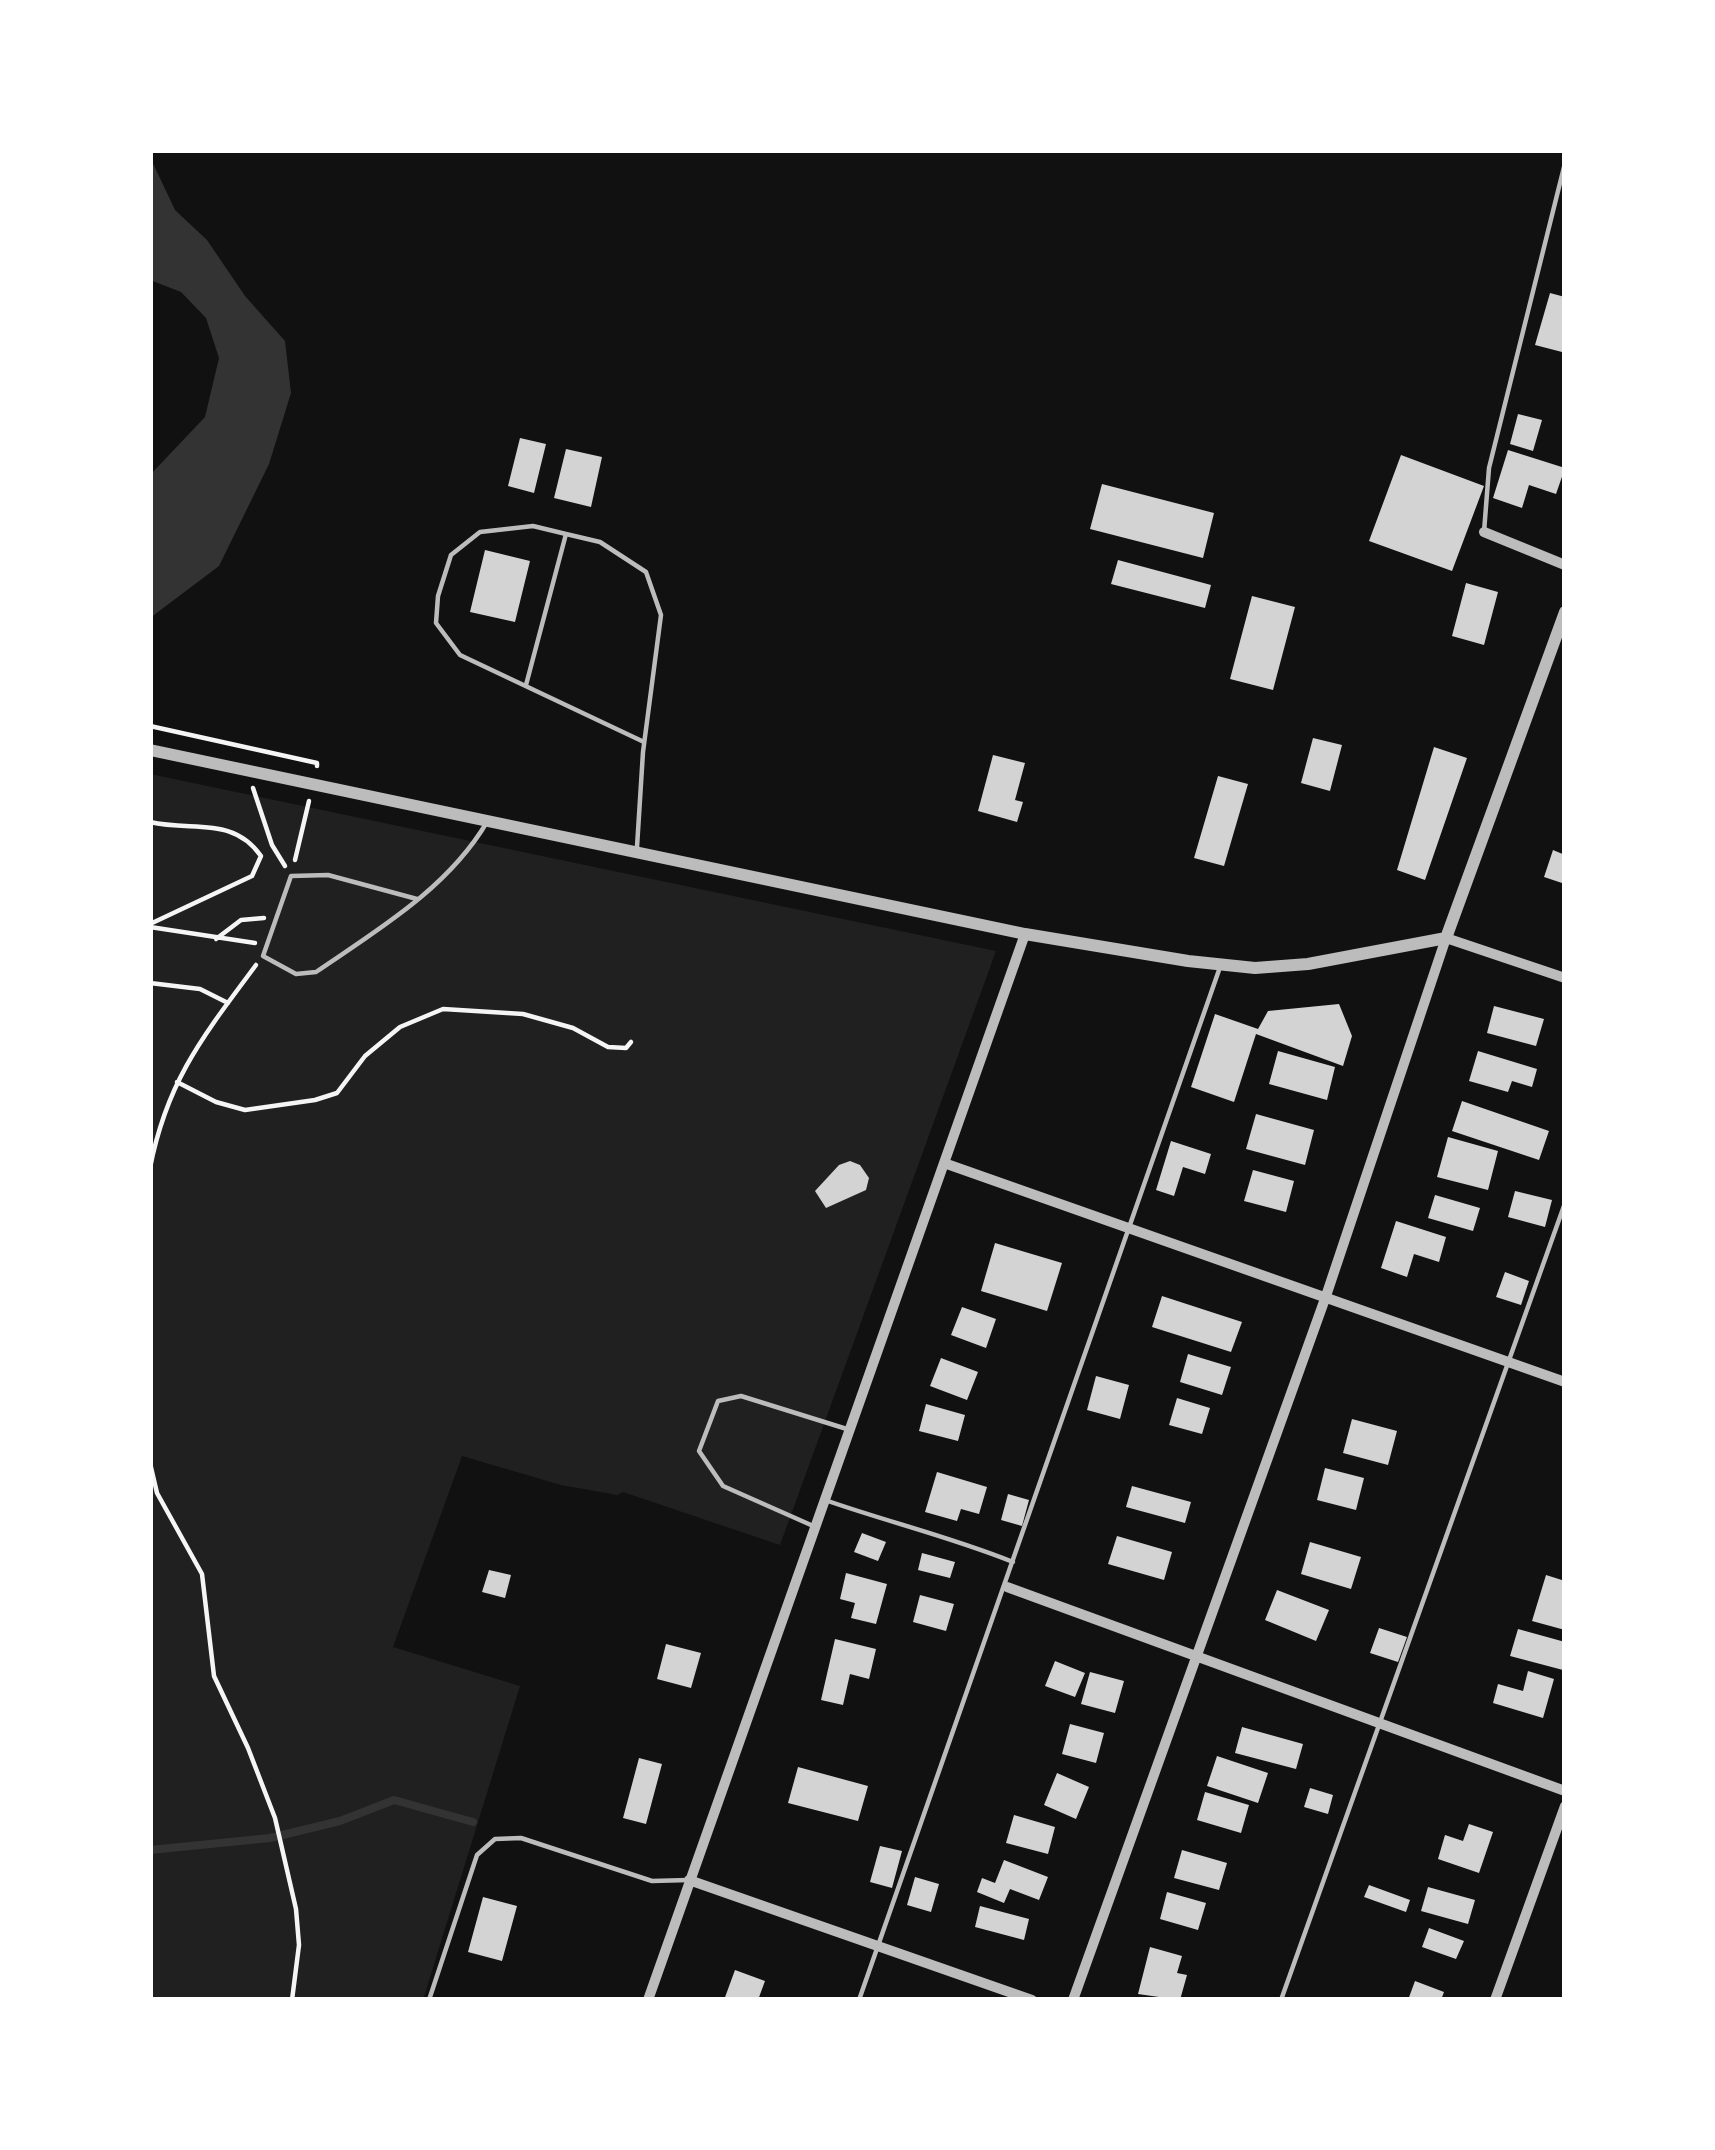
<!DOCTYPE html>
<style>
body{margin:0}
#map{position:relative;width:1715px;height:2150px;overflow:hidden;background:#111;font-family:"Asap Condensed",sans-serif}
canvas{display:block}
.frame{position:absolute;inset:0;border:153px solid #fff;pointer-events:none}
</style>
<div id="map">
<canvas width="1715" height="2150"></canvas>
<div class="frame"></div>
</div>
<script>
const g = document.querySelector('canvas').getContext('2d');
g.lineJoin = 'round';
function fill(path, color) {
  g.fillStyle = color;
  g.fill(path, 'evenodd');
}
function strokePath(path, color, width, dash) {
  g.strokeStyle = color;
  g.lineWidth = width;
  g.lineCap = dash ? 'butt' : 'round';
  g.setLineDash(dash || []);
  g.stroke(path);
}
fill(new Path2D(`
 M150,774l846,177 -216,594 -157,-53 -6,3 -56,-10 -99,-29 -69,191 127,39 -97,314h-273z`), '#202020');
fill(new Path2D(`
 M150,157l25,53 32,30 38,56 40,45 6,52 -22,71 -50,102 -69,52v-143l55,-58 14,-59 -13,-40 -25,-26 -31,-12z`), '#333');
strokePath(new Path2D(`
 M150,1850l120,-12 70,-17 54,-21 79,22`), '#333', 8);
fill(new Path2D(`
 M1550,293l15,4 -3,55 -27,-7z
 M1518,414l24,6 -9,31 -23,-7z
 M520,438l26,6 -12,49 -26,-7z
 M566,449l36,8 -11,50 -37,-9z
 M1508,450l57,18 -9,26 -27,-9 -7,23 -29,-10z
 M1401,455l83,31 -32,85 -83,-30z
 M1102,484l112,29 -11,45 -113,-29z
 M485,550l45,11 -15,61 -45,-10z
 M1118,560l93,25 -6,23 -94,-24z
 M1466,583l32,9 -14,53 -32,-9z
 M1252,596l43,11 -22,83 -43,-11z
 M1313,738l29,7 -12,46 -29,-8z
 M1434,747l33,11 -42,122 -28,-10z
 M993,755l32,8 -10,37 8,2 -6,20 -39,-11z
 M1218,776l30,8 -24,82 -30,-8z
 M1553,850l12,5v29l-21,-7z
 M1339,1004l13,32 -9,30 -87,-32 -22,68 -43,-15 24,-73 43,15 10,-18z
 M1494,1006l50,13 -8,27 -49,-13z
 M1278,1051l57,16 -8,33 -58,-16z
 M1478,1051l59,18 -5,18 -20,-6 -4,11 -39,-11z
 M1462,1101l87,30 -10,29 -87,-29z
 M1256,1114l58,16 -9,35 -59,-16z
 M1448,1137l50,14 -10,39 -51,-13z
 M1171,1141l40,13 -6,20 -22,-7 -9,29 -18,-6z
 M850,1161l10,4 9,13 -3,12 -40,18 -11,-17 24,-26z
 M1253,1170l41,11 -8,31 -42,-11z
 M1515,1191l37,9 -7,27 -37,-10z
 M1435,1195l45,13 -7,23 -45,-13z
 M1396,1221l50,16 -7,25 -25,-8 -7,23 -26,-9z
 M995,1243l67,20 -15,48 -66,-20z
 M1505,1272l24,9 -8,24 -25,-8z
 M1162,1296l80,26 -11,30 -79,-25z
 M962,1307l34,12 -10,29 -35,-13z
 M1188,1354l43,13 -9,28 -42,-13z
 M941,1358l37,14 -11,28 -37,-14z
 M1096,1376l33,9 -9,34 -33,-9z
 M1177,1398l33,10 -8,26 -33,-9z
 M926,1404l39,11 -7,26 -39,-10z
 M1352,1419l45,12 -9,34 -45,-12z
 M1325,1468l39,10 -8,32 -39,-10z
 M937,1472l50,15 -8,27 -18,-5 -4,12 -32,-9z
 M1132,1486l59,16 -6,21 -59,-16z
 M1008,1494l21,6 -7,26 -21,-6z
 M862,1533l24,9 -8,19 -24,-9z
 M1117,1536l55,16 -8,28 -56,-16z
 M1310,1542l51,15 -10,32 -50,-15z
 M922,1553l33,9 -5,16 -32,-8z
 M489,1570l22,5 -6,23 -23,-6z
 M846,1573l41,11 -11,40 -25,-6 4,-15 -15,-4z
 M1546,1575l19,6v49l-33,-9z
 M1277,1590l52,20 -13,31 -51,-21z
 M920,1595l34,9 -8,27 -33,-9z
 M1379,1628l28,9 -9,25 -28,-9z
 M1518,1629l47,13 -2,28 -53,-14z
 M835,1639l41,10 -7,30 -19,-5 -7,31 -22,-5z
 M666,1644l35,9 -10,35 -34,-9z
 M1055,1661l30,12 -10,24 -30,-11z
 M1528,1671l26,8 -11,39 -50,-15 5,-19 25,7z
 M1090,1672l34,9 -9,32 -34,-9z
 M1070,1724l34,9 -8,30 -34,-9z
 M1242,1727l61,17 -7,25 -61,-16z
 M1217,1756l51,17 -10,30 -51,-17z
 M639,1758l23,6 -16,60 -23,-6z
 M798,1767l70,19 -10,35 -70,-18z
 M1057,1773l32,14 -13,32 -32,-14z
 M1310,1788l23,7 -5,19 -24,-7z
 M1205,1792l44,13 -8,28 -44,-13z
 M1014,1815l41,12 -7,27 -42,-11z
 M1469,1824l24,8 -14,41 -41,-14 7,-24 18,6z
 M880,1846l22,5 -10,37 -22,-6z
 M1182,1850l45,13 -8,27 -45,-12z
 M1004,1860l44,17 -9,23 -29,-11 -6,14 -27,-11 5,-14 13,5z
 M915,1877l24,7 -8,28 -24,-7z
 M1369,1885l41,15 -4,12 -42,-15z
 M1428,1887l47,13 -7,24 -47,-13z
 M1167,1892l39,11 -8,27 -38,-11z
 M483,1897l34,9 -15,55 -34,-9z
 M980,1906l49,13 -5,21 -49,-13z
 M1429,1928l35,13 -8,18 -34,-12z
 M1150,1947l32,9 -5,17 10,2 -7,25 -42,-6z
 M735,1970l30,11 -7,19h-34z
 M1415,1981l29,11 -3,8h-33z`), '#d3d3d3');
strokePath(new Path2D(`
 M150,726l167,37v3
 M253,788l19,57 13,21
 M150,822c44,10 83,-6 111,34l-9,20 -102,48
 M295,860l14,-59
 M150,927l105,16
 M216,939l25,-19 23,-2
 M150,983l50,6 28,14
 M177,1082l39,20 29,8 70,-10 22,-7 28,-37 35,-29 43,-18 80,5 50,14 35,19 18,1 5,-6
 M150,1168c17,-88 54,-133 106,-203
 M150,1312v95
 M150,1463l7,30 45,81 12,102 34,72 27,70 21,91 3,36 -7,55`), '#f5f5f5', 4.5);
strokePath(new Path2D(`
 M1484,532l5,-64 76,-305
 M526,685l40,-151
 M637,847l6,-95 18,-137 -15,-43 -46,-30 -34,-8 -33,-8 -53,6 -29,23 -13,41 -2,27 24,32 184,87
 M417,899l-89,-24 -37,1 -28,80 33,18 20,-2c63,-43 132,-84 171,-150
 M825,1500c63,22 126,37 188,62
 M811,1525l-88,-39 -24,-35 19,-50 23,-5 109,34
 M429,2000l48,-145 18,-16 26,-1 131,43 37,-1
 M859,2000l360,-1030
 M1281,2000l284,-797`), '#bcbcbc', 4.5);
strokePath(new Path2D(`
 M1484,532l81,33
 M944,1163l621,219
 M1007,1587l558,204
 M689,1880l343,120
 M648,2000l377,-1066
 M1073,2000l253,-704 120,-358 119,40
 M1495,2000l70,-194`), '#bcbcbc', 10);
strokePath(new Path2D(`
 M150,750l875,184 163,27 67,7 53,-4 138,-26 119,-326`), '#bcbcbc', 12);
</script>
